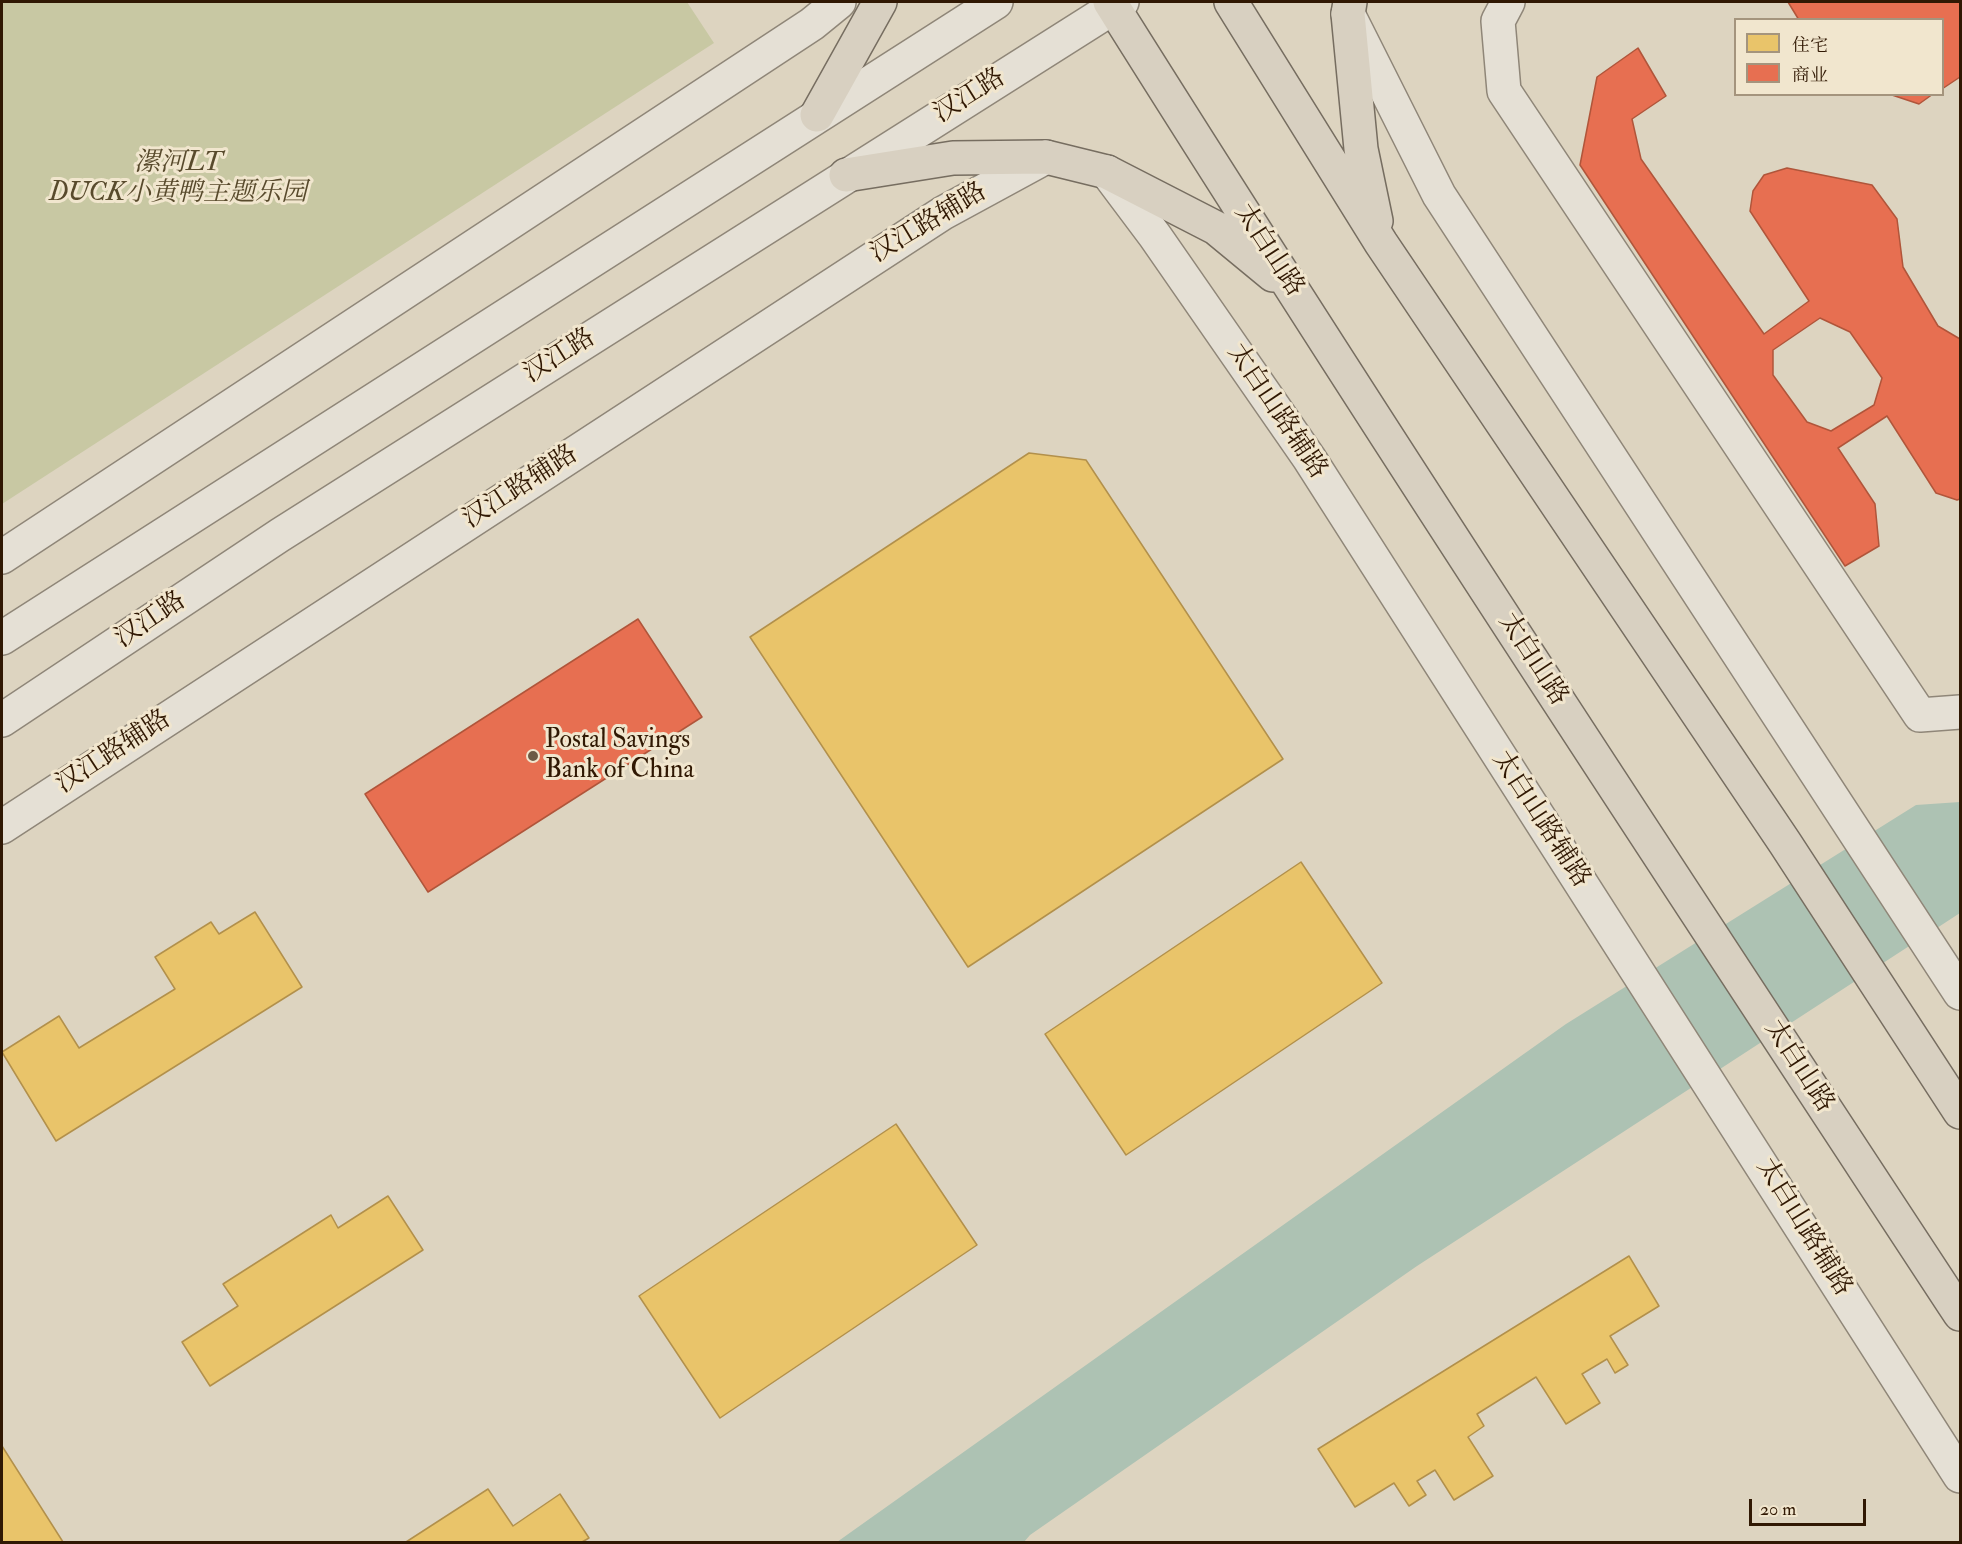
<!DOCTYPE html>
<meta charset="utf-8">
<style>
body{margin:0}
#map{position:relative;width:1962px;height:1544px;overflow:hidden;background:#ddd4c0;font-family:"IM FELL Double Pica","Noto Serif SC",serif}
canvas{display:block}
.frame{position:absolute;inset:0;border:3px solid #301803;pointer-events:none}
.legend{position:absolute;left:1734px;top:18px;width:210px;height:78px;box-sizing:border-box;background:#f1e6ce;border:2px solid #a4947d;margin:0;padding:8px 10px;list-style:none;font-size:18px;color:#301803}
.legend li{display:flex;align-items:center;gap:12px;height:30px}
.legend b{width:30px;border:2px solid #a4947d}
.scale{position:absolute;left:1749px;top:1499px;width:117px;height:27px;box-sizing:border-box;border:3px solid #301803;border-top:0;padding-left:8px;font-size:18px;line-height:21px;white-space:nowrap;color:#301803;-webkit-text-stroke:4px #f1e6ce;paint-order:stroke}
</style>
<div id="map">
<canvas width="1962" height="1544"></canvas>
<div class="frame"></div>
<ul class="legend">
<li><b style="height:16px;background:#e9c46a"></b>住宅</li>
<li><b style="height:16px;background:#e76f51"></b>商业</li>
</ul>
<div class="scale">20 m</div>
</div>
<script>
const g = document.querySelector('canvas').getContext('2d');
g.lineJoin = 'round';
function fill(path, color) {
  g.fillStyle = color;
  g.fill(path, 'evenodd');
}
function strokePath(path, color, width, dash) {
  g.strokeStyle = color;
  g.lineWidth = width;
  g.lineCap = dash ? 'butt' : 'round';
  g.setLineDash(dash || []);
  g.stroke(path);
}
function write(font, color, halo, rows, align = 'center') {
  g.font = font + ' "IM FELL Double Pica","Noto Serif SC",serif';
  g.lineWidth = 6;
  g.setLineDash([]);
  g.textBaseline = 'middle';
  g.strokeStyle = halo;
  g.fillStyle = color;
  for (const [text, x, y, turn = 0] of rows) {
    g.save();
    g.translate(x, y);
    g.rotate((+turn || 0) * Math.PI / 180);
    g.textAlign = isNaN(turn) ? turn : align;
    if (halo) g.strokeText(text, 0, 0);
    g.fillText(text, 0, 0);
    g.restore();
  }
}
fill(new Path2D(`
 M2,2h685l27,41 -712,461z`), '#c8c8a3');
fill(new Path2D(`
 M1960,802v111l-543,353 -387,269 -6,7h-187l729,-518 350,-219z`), '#adc2b3');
const homes = new Path2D(`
 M1029,453l57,7 197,299 -315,208 -218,-330z
 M1301,862l81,121 -256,172 -81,-121z
 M255,912l47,75 -246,154 -54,-89 57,-36 20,32 96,-59 -20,-32 56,-35 8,12z
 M896,1124l81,121 -257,173 -81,-122z
 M388,1196l35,54 -213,136 -28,-44 56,-36 -15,-22 108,-69 7,13z
 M1629,1256l30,50 -49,30 18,29 -13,8 -8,-14 -25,15 18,29 -34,21 -30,-47 -59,37 7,12 -16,11 25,39 -39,24 -19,-30 -18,11 9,14 -17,11 -15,-23 -39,24 -37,-58z
 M2,1446l61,96h-61z
 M488,1489l25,37 47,-32 29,44 -7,4h-176z`);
fill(homes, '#e9c46a');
strokePath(homes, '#b2904b', 1.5);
const shops = new Path2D(`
 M1788,2h172v75l-18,12v-69h-143z
 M1638,48l28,48 -34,23 9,40 123,175 45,-33 -59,-90 3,-20 11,-16 23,-7 85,17 25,34 6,48 35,59 22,13v160l-3,1 -21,-7 -49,-77 -49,32 37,56 4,42 -34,20 -265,-401 17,-88zM1820,318l30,14 32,46 -8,27 -43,26 -24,-9 -34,-47v-25z
 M1889,94h44l-14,10z
 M638,619l64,98 -274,175 -63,-98z`);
fill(shops, '#e76f51');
strokePath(shops, '#b0553a', 1.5);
const minor = new Path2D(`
 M1508,2l-10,19 6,70 416,624 40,-3
 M1348,14l91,181 521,798
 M1107,172l48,64 154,222 651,1018
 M2,557l810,-533 27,-22
 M2,638l994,-636
 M2,720l278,-185 842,-533
 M2,827l941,-614 103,-56`);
const major = new Path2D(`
 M1110,2c277,441 564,876 850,1312
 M1231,2l150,241 404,600 175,269
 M1350,2l-2,12 13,135 15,72
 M817,115l63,-113
 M846,175l107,-17 93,-1 61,15 109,56 57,47`);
strokePath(minor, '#8f8678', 36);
strokePath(major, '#766d60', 36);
strokePath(minor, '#e5e0d5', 33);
strokePath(major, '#d8d0c1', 33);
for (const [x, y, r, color] of [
 [533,756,6,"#6d5a45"]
]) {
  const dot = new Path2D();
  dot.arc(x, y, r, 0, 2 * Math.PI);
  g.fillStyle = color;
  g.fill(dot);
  strokePath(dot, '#f1e6ce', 2);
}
write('26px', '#301803', '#f1e6ce', [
 ["汉江路",970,97,-32],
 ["汉江路辅路",929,224,-31],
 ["太白山路",1268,251,57],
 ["汉江路",560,357,-32],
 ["太白山路辅路",1276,412,56],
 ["汉江路辅路",521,488,-33],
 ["汉江路",151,621,-34],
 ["太白山路",1532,660,57],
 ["汉江路辅路",114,753,-33],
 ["太白山路辅路",1540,820,57],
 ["太白山路",1798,1067,57],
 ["太白山路辅路",1803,1228,58]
]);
write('italic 26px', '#584a2c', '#f1e6ce', [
 ["漯河LT",178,164],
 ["DUCK小黄鸭主题乐园",178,194]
]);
write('26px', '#301803', '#f1e6ce', [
 ["Postal Savings",545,741],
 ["Bank of China",545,771]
], 'left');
</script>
